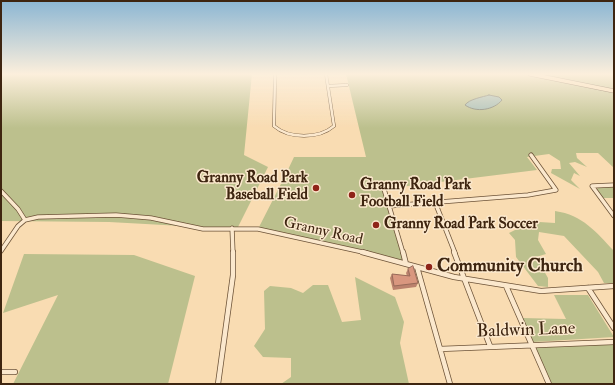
<!DOCTYPE html>
<style>
body{margin:0}
#map{position:relative;width:615px;height:385px;overflow:hidden;background:#f9dcb2;font-family:"IM FELL Double Pica",serif}
canvas{display:block}
.frame{position:absolute;inset:0;border:2px solid #3e2510;pointer-events:none}
</style>
<div id="map">
<canvas width="615" height="385"></canvas>
<div class="frame"></div>
</div>
<script>
const g = document.querySelector('canvas').getContext('2d');
g.lineJoin = 'round';
function fill(path, color) {
  g.fillStyle = color;
  g.fill(path, 'evenodd');
}
function strokePath(path, color, width, dash) {
  g.strokeStyle = color;
  g.lineWidth = width;
  g.lineCap = dash ? 'butt' : 'round';
  g.setLineDash(dash || []);
  g.stroke(path);
}
function write(font, color, halo, rows, align = 'center') {
  g.font = font + ' "IM FELL Double Pica",serif';
  g.lineWidth = 3;
  g.setLineDash([]);
  g.textBaseline = 'middle';
  g.strokeStyle = halo;
  g.fillStyle = color;
  for (const [text, x, y, turn = 0] of rows) {
    g.save();
    g.translate(x, y);
    g.rotate((+turn || 0) * Math.PI / 180);
    g.textAlign = isNaN(turn) ? turn : align;
    if (halo) g.strokeText(text, 0, 0);
    g.fillText(text, 0, 0);
    g.restore();
  }
}
fill(new Path2D(`
 M1,74h251l-8,81 24,12 -31,62 -128,-7 -108,-1z
 M346,74h268v94l-16,-15h-22l1,5 10,9 -12,-5 -6,1 11,13 -6,-3 -3,7 9,9 -29,-16 1,-4h9l-1,-8 -11,-7 -22,3 10,13 -153,19 22,75 -148,-35 25,-49 -2,-1 4,-3 9,-19h72z
 M600,187h14v11h-11l-8,-8z
 M555,211c28,4 41,21 59,40v32h-10l-6,-11 -34,-36 -25,-4 -1,8 8,14 -10,3 12,21v9l-10,-1 -22,-29 -1,-17 -6,-7 8,-4 7,-8 31,2z
 M24,254l110,1 61,21 -27,108h-155l45,-89 -55,18z
 M355,277l40,20 9,25 -4,21 9,41h-128l10,-7v-19l-28,-1 -9,-11 11,-17 -1,-38 6,-5 21,2 12,5 10,-8h15l14,37 19,-2z
 M554,295h34l26,42 -81,5 -11,-24 44,1z
 M614,344v40h-62l-17,-37z`), '#bcc08d');
const water = new Path2D(`
 M489,95l10,2 3,3c-8,10 -26,13 -37,5 4,-6 18,-8 24,-10z`);
fill(water, '#a0bab4');
strokePath(water, '#797e72', 1);
const minorFar2 = new Path2D(`
 M275,74l-1,52c15,13 45,13 60,0l-8,-52
 M328,86l19,-1`);
const minorFar1 = new Path2D(`
 M614,185l-22,1 22,30
 M384,189l19,64
 M1,191l17,18 7,11
 M435,202l20,51
 M389,206l139,-11 28,-5 -25,-35
 M232,228l1,25
 M1,251l17,-25 7,-6 13,-3 78,-2 35,3 52,11h55l109,24`);
const minor = new Path2D(`
 M362,252l92,25 87,14 73,-5
 M403,252l3,12
 M454,252l36,94
 M417,267l33,117
 M506,286l43,98
 M588,288l26,40
 M440,349l174,-7
 M1,372h14
 M218,384l15,-109v-23`);
const major = new Path2D(`
 M530,74l84,17`);
strokePath(minorFar2, '#6d5338', 3.5);
strokePath(minorFar1, '#6d5338', 5);
strokePath(minor, '#6d5338', 6);
strokePath(major, '#3e2510', 4.5);
strokePath(minorFar2, '#fbe8cd', 2.5);
strokePath(minorFar1, '#fbe8cd', 3.5);
strokePath(minor, '#fbe8cd', 4.5);
strokePath(major, '#f9dcb2', 3.5);
fill(new Path2D(`
 M408,269l10,14 -2,4 -23,3 -3,-12 2,-4 15,2 -1,-3z`), '#bb826d');
const building = new Path2D(`
 M413,266l5,17 -24,3 -2,-12 18,2 -2,-7z`);
fill(building, '#d9977f');
strokePath(building, '#986a59', 1);
const sky = g.createLinearGradient(0, 0, 0, 128);
sky.addColorStop(0, '#8bb6d3');
sky.addColorStop(0.58, '#fcefdc');
sky.addColorStop(1, '#fcefdc00');
g.fillStyle = sky;
g.fillRect(0, 0, 615, 128);
for (const [x, y, r, color] of [
 [316,188,4,"#8f2418"],
 [352,195,4,"#8f2418"],
 [376,225,4,"#8f2418"],
 [429,267,4,"#8f2418"]
]) {
  const dot = new Path2D();
  dot.arc(x, y, r, 0, 2 * Math.PI);
  g.fillStyle = color;
  g.fill(dot);
  strokePath(dot, '#fbe8cd', 1.5);
}
write('bold 15px', '#3e2510', '#fbe8cd', [
 ["Granny Road Park",308,179,"right"],
 ["Baseball Field",308,196,"right"],
 ["Granny Road Park",360,186],
 ["Football Field",360,203],
 ["Granny Road Park Soccer",384,225]
], 'left');
write('15px', '#3e2510', '#fbe8cd', [
 ["Granny Road",323,232,13]
]);
write('bold 18px', '#3e2510', '#fbe8cd', [
 ["Community Church",437,267]
], 'left');
write('18px', '#3e2510', '#fbe8cd', [
 ["Baldwin Lane",526,331,-2]
]);
</script>
